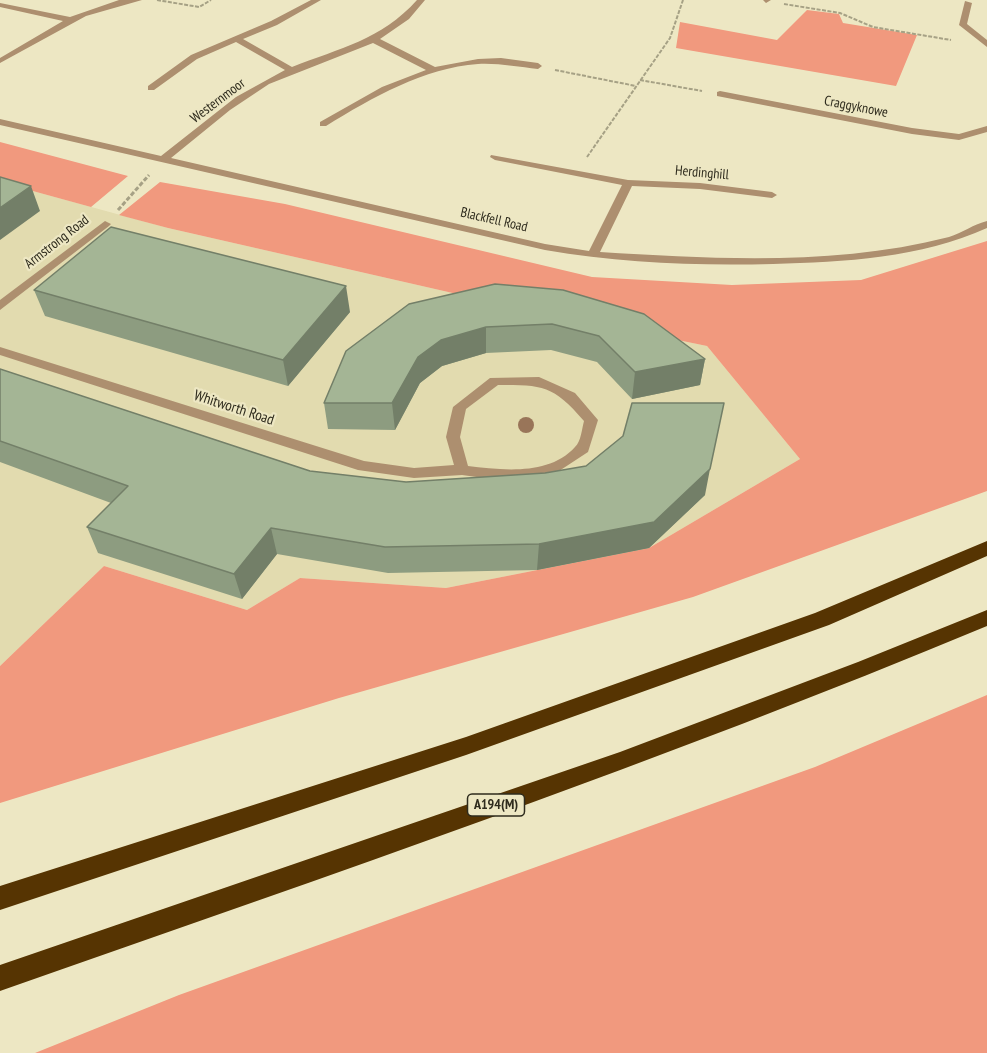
<!DOCTYPE html>
<style>
body{margin:0}
canvas{display:block;background:#ede7c3}
</style>
<canvas width="987" height="1053"></canvas>
<script>
const g = document.querySelector('canvas').getContext('2d');
g.lineJoin = 'round';
function fill(path, color) {
  g.fillStyle = color;
  g.fill(path, 'evenodd');
}
function strokePath(path, color, width, dash) {
  g.strokeStyle = color;
  g.lineWidth = width;
  g.lineCap = dash ? 'butt' : 'round';
  g.setLineDash(dash || []);
  g.stroke(path);
}
function write(font, color, halo, rows, align = 'center') {
  g.font = font + ' "PT Sans Narrow",sans-serif';
  g.lineWidth = 4.5;
  g.setLineDash([]);
  g.textBaseline = 'middle';
  g.strokeStyle = halo;
  g.fillStyle = color;
  for (const [text, x, y, turn = 0] of rows) {
    g.save();
    g.translate(x, y);
    g.rotate((+turn || 0) * Math.PI / 180);
    g.textAlign = isNaN(turn) ? turn : align;
    if (halo) g.strokeText(text, 0, 0);
    g.fillText(text, 0, 0);
    g.restore();
  }
}
fill(new Path2D(`
 M0,182l168,46 324,74 215,44 93,113 -151,89 -203,40 -146,-10 -53,32 -143,-44 -104,100z`), '#e2dbaf');
fill(new Path2D(`
 M807,10l32,4 4,9 74,12 -21,51 -220,-38 4,-26 97,18z
 M0,142l128,34 -37,31 -91,-25z
 M160,182l125,22 307,73 140,8 129,-5 126,-39v250l-294,106 -354,101 -339,105v-137l104,-100 143,44 53,-32 146,10 203,-40 151,-89 -93,-113 -215,-44 -324,-74 -49,-13z
 M987,695v358h-952l144,-58 636,-228z`), '#f1997e');
strokePath(new Path2D(`
 M157,0l42,7 12,-7
 M784,4l56,9 33,14 78,13
 M555,70l81,16
 M640,80l62,11
 M587,157l83,-119 13,-38`), '#a6a185', 2, [4, 1.5]);
strokePath(new Path2D(`
 M118,210l31,-35`), '#a6a185', 3, [4.5, 2]);
fill(new Path2D(`
 M119,0h23l-56,16 -86,47v-5l63,-37 -63,-14v-4l70,14z
 M311,0h10l-44,25 -34,14 49,28c48,-19 89,-27 125,-67h8l-16,19 -29,20 55,28 43,-8 23,-1 37,5 4,3 -4,3c-20,-2 -39,-6 -60,-5 -54,4 -105,33 -152,62h-6v-4l62,-35 44,-17 -53,-27 -104,41 -39,26 -59,48 374,86 44,7 33,-66 -127,-25 -5,-3 1,-2 137,25 72,3 72,9 5,3 -5,3 -72,-9 -68,-3 -32,66c116,7 236,14 349,-15 13,-4 25,-13 38,-16v7c-66,30 -143,34 -214,36 -77,2 -152,-1 -228,-14l-545,-125v-6l161,37 75,-59 49,-27 -49,-28 -39,17 -43,31h-6v-4l43,-31 80,-34z
 M763,0h8l-5,3z
 M965,1l7,2 -5,21 20,16v7l-28,-22z
 M720,91l192,37 47,6 28,-8v6l-28,8 -47,-6 -195,-38v-4z
 M105,221l6,3 -2,2 -109,84v-10z
 M0,347l364,114 50,7 40,-3 -8,-28 7,-30 37,-29 49,-1 36,16 23,27 -10,32 -32,21 -50,8 -44,-6 -48,3 -56,-8 -358,-115zM498,385c45,0 55,0 86,36 -2,7 -3,21 -9,26 -26,29 -73,23 -107,19l-8,-29 6,-28z`), '#ad8f6f');
fill(new Path2D(`
 M987,541v15l-158,69 -363,130 -466,155v-24l466,-149 349,-124z
 M987,610v16c-324,135 -656,249 -987,365v-26l620,-213 238,-90z`), '#563402');
g.fillStyle = '#997559';
for (const [x, y] of [
 [526,425]
]) {
  g.beginPath();
  g.arc(x, y, 8, 0, 2 * Math.PI);
  g.fill();
}
fill(new Path2D(`
 M495,284l210,75 -5,26 -68,14 -35,-37 -46,-12 -65,3 -44,13 -22,17 -25,47 -67,-1 -4,-26z
 M34,290l316,22 -62,74 -243,-70z
 M0,369l310,102 96,11 299,13 -56,53 -112,22 -149,3 -111,-19 -35,45 -144,-46 -11,-26 24,-24 -111,-41z`), '#8d9c80');
fill(new Path2D(`
 M31,186l9,25 -40,29v-32z
 M346,286l4,26 -62,74 -5,-26z
 M486,327v26l-44,13 -22,17 -25,47 -3,-27 26,-46 23,-17z
 M705,359l-5,26 -68,14 3,-27z
 M710,469l-5,26 -56,53 -112,22 2,-26z
 M271,528l6,26 -35,45 -8,-25z`), '#737f68');
const building = new Path2D(`
 M0,177l31,9 -31,22z
 M111,227l235,59 -63,74 -249,-70z
 M495,284l68,6 81,24 61,45 -70,13 -36,-36 -47,-12 -66,3 -45,13 -23,17 -26,46h-68l22,-52 63,-47z
 M0,369l310,102 96,11 139,-9 41,-7 37,-30 9,-33h92l-14,66 -56,53 -115,22 -154,3 -114,-19 -37,46 -147,-47 41,-41 -128,-45z`);
fill(building, '#a4b595');
strokePath(building, '#737f68', 1.5);
write('14px', '#2e2b1d', '#ede7c3', [
 ["Westernmoor",218,101,-37],
 ["Craggyknowe",856,107,11],
 ["Herdinghill",702,173,5],
 ["Blackfell Road",494,220,13],
 ["Armstrong Road",57,242,-38]
]);
for (const [x, y, w] of [
 [496,805,57]
]) {
  const box = new Path2D();
  box.roundRect(x - w / 2, y - 11, w, 22, 4.5);
  g.fillStyle = '#ede7c3';
  g.fill(box);
  strokePath(box, '#2e2b1d', 1.5);
}
write('bold 14px', '#2e2b1d', null, [
 ["A194(M)",496,805]
]);
write('15px', '#2e2b1d', '#ede7c3', [
 ["Whitworth Road",234,408,18]
]);
</script>
